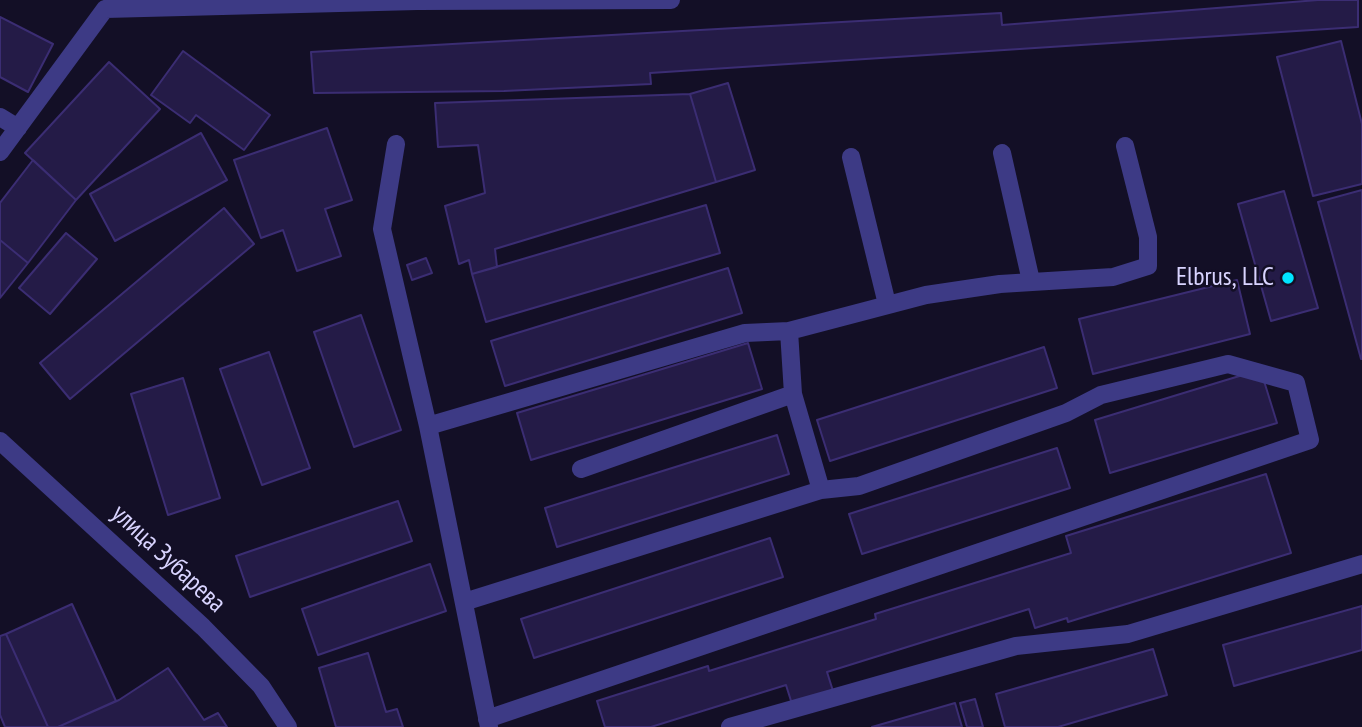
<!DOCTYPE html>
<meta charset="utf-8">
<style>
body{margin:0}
canvas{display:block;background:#130f26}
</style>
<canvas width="1362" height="727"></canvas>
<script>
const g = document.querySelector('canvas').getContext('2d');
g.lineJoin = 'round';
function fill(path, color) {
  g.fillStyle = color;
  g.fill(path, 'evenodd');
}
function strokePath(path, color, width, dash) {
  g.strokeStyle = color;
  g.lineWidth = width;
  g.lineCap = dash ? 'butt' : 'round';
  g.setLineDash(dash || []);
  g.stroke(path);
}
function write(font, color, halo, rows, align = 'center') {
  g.font = font + ' "PT Sans Narrow",sans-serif';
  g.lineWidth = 5;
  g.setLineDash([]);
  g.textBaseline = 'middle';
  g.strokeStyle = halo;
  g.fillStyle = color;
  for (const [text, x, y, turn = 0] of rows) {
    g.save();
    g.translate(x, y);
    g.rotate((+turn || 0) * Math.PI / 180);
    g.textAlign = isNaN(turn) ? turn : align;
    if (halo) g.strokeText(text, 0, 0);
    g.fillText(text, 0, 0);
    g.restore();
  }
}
const building = new Path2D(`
 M1318,0h40v27l-708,46 1,11 -147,7 -190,2 -3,-41 690,-39 1,12z
 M0,17l53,27 -25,48 -28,-15z
 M1341,41l21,83v60l-49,12 -36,-139z
 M183,51l87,64 -26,35 -48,-35 -6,8 -39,-28z
 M109,62l51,47 -84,91 -51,-47z
 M728,83l27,87 -39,12 -26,-88z
 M690,94l26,88 -221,67 2,18 -25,7 -3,-14 -10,4 -14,-58 40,-13 -7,-48 -40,2 -3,-44z
 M327,128l25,72 -27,9 16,47 -44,15 -14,-41 -22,8 -27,-78z
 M201,133l26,47 -112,61 -25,-47z
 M33,160l43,40 -48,63 -28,-23v-37z
 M1362,190v169h-1l-43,-157z
 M1284,191l34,117 -47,13 -33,-117z
 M706,205l14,48 -234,69 -14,-48z
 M224,208l30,36 -184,155 -30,-36z
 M66,233l31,26 -47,55 -31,-26z
 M0,240l28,23 -28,35z
 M426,258l6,15 -20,7 -5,-15z
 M728,268l14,45 -237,73 -14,-45z
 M1237,280l13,54 -157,40 -14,-55z
 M361,315l40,115 -47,17 -40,-115z
 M748,343l14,46 -231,71 -14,-47z
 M1044,347l13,41 -227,73 -13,-41z
 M269,352l41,116 -48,17 -42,-116z
 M1246,374l18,7 13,42 -167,50 -15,-53z
 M183,378l37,120 -52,17 -37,-121z
 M777,435l12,39 -232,73 -12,-39z
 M1057,448l13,40 -208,66 -13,-40z
 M1266,474l25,79 -223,69 -1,-4 -32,10 -6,-19 -202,63 6,19 -41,13 -6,-19 -135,42h-46l-8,-26 111,-35 1,5 167,-52 -1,-5 196,-61 -5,-17z
 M398,501l14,40 -162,56 -14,-41z
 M770,538l13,39 -249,81 -13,-39z
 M430,564l16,47 -128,44 -16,-46z
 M72,604l44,97 -58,26h-10l-42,-93z
 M1362,606v44l-128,36 -11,-41z
 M6,634l42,93h-43l-5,-12v-79z
 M1153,649l14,46 -109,32h-53l-9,-33z
 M368,653l18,59 11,-3 6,18h-67l-17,-59z
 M168,668l36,52 14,-7 9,14h-169l61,-27z
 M975,699l8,28h-16l-7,-24z
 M955,703l7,24h-90z`);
fill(building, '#241b47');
strokePath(building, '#3b2d73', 2);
strokePath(new Path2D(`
 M105,9l312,-8 254,-1
 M0,117l18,11
 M396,144l-14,85 46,197 61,301
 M0,152l105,-143
 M1002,153l29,128
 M851,157l36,147
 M428,426l317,-93 44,-2
 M0,441l203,186 58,59 27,41
 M581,469l212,-75
 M464,602l357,-112 -28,-96 -4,-63 137,-36 74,-11 113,-7 35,-11v-29l-23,-91
 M487,719l823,-279 -14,-57 -68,-19 -127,31 -35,18 -207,73 -38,4
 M730,727l286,-81 112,-12 234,-70`), '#3d3a85', 18);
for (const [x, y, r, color] of [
 [1288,278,7,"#00e5ff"]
]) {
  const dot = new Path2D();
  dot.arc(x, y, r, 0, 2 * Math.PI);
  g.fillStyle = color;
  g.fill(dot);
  strokePath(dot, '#130f26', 2.5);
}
write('26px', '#d9d4ff', '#130f26', [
 ["Elbrus, LLC",1274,278]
], 'right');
write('26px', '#d9d4ff', '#130f26', [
 ["улица Зубарева",168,559,43]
]);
</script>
